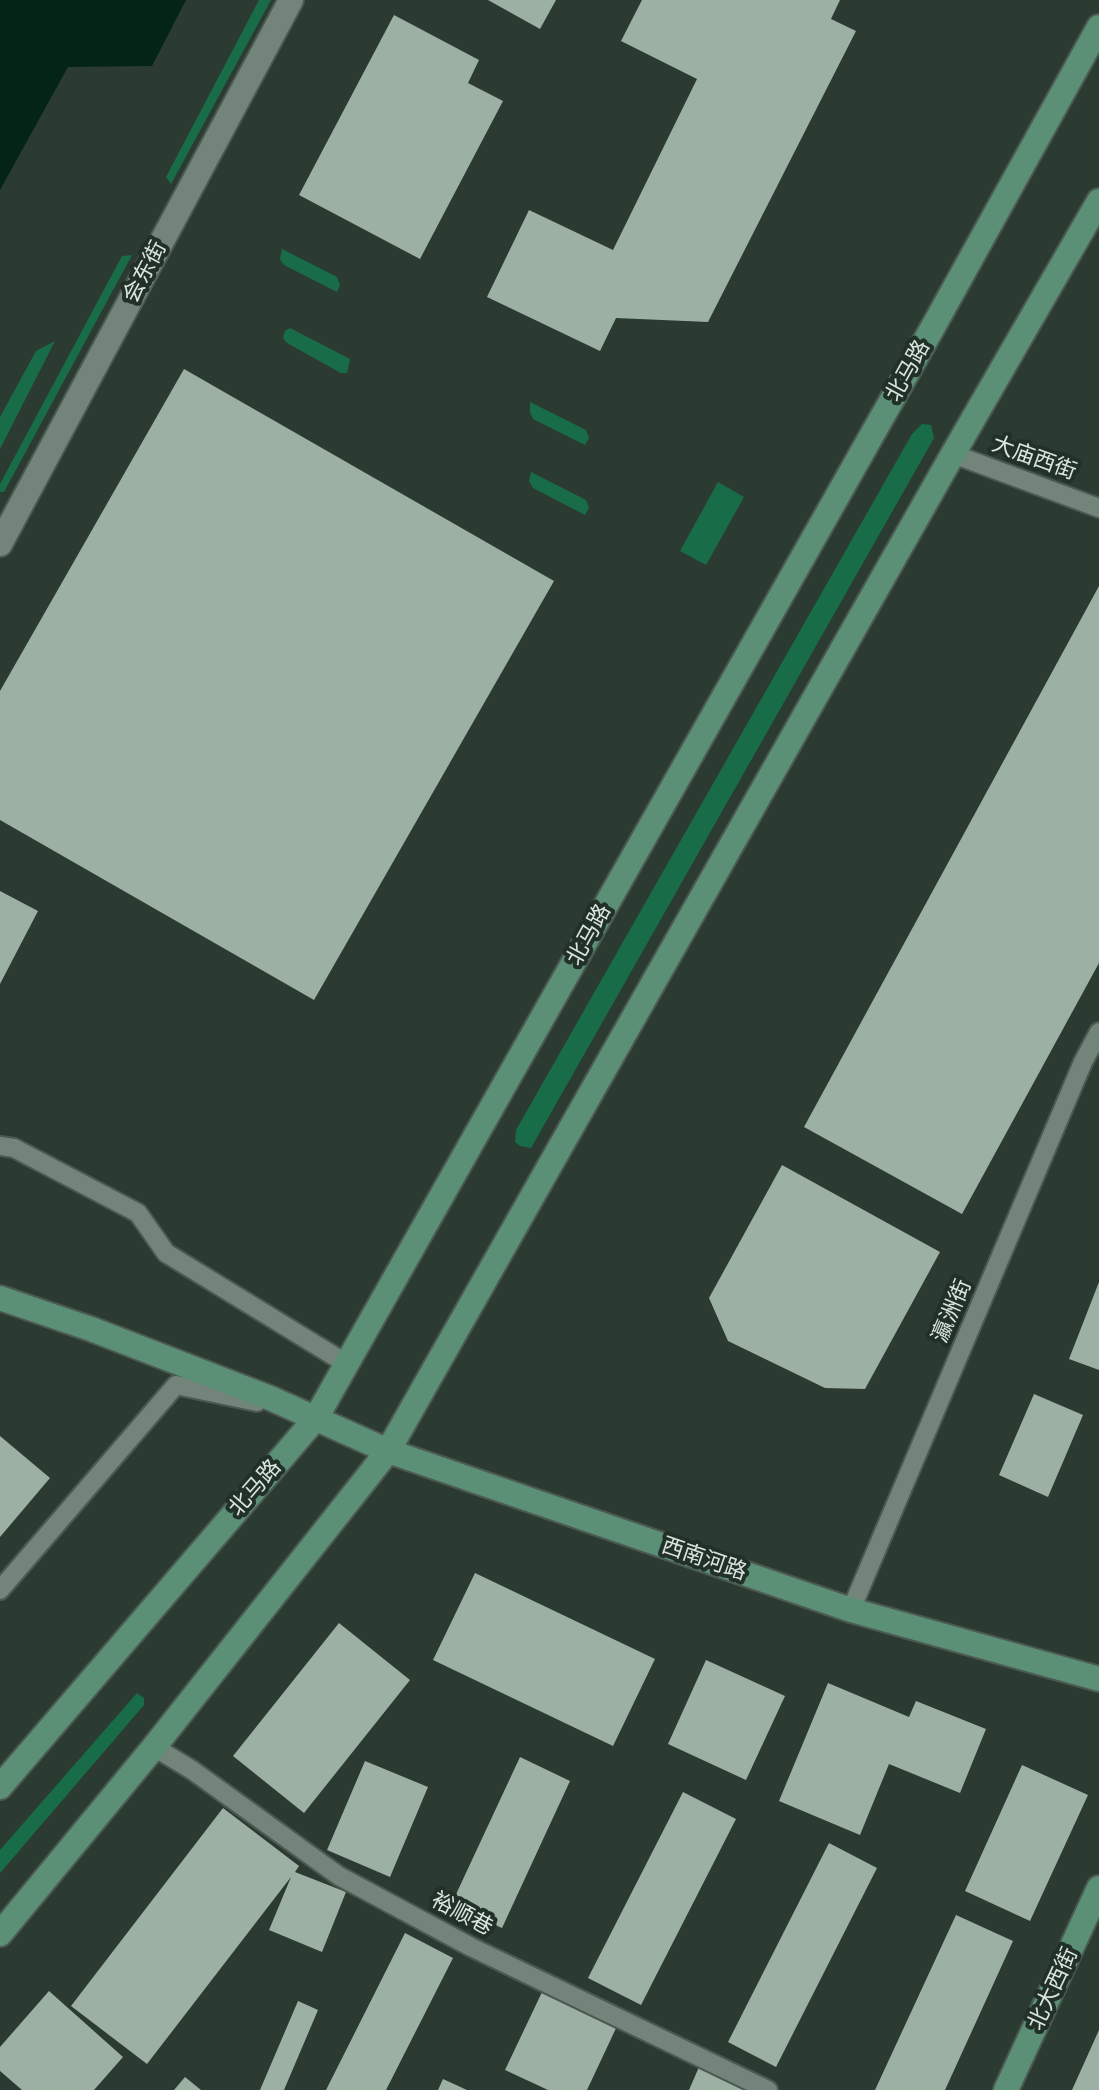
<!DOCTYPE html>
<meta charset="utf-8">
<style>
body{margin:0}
canvas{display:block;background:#2b3b32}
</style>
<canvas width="1099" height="2090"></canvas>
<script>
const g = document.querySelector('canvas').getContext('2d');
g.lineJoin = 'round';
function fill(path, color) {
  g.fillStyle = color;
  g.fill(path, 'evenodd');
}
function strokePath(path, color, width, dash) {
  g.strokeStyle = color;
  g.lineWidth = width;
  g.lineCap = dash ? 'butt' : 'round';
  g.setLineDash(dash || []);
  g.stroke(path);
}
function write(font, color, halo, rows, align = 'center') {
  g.font = font + ' Inter,"Noto Sans SC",sans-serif';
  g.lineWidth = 8;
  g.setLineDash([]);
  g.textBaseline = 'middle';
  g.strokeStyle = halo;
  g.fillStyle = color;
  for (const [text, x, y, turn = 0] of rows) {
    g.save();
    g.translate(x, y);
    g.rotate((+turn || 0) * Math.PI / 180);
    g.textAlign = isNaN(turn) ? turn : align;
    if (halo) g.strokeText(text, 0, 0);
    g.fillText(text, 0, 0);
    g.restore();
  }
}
fill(new Path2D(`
 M259,0h12l-100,184 -5,-7z
 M282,249l55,28 3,8 -3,7 -53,-27 -4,-6z
 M132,255l-128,237h-4v-8l122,-228z
 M290,328l60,31 -3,14h-6l-54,-30 -4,-5 2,-7z
 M55,341l-55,108v-32l36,-66z
 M530,402l56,28 3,8 -4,7 -52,-26 -3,-7z
 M922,424l9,1 3,13 -403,710 -11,-2 -5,-4 1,-12 396,-696z
 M531,472l55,28 3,8 -4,7 -52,-27 -4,-7z
 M718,482l26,15 -38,68 -26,-14z
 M137,1693l7,5v7l-144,168v-23z`), '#186c48');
fill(new Path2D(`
 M0,0h186l-34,66 -84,1 -68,123z`), '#042516');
fill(new Path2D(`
 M488,0h68l-16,29z
 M642,0h198l-9,19 25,12 -148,291 -92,-4 -16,33 -113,-54 42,-87 84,40 84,-171 -76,-38z
 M394,15l85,45 -11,23 35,18 -83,158 -121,-64z
 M184,369l370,212 -240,419 -314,-180v-129z
 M1099,586v377l-137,251 -158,-87z
 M0,891l38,20 -38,73z
 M782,1165l158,87 -75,137 -40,-1 -97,-47 -19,-43z
 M1099,1282v88l-30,-11z
 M1034,1394l49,21 -35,82 -49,-22z
 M0,1436l50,42 -50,59z
 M475,1573l180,86 -42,87 -180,-86z
 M339,1623l71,57 -106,133 -71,-57z
 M706,1660l79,36 -39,84 -78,-36z
 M828,1683l81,34 7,-16 70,28 -26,64 -71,-29 -29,71 -81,-34z
 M520,1757l50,24 -68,147 -51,-23z
 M365,1761l63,26 -38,90 -63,-27z
 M1022,1765l66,30 -58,126 -65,-30z
 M683,1792l53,27 -95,186 -53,-27z
 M223,1808l76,58 -4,6 51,20 -24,60 -53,-22 22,-53 -144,187 -76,-58z
 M829,1843l48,25 -101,199 -48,-25z
 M956,1915l57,26 -68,149h-70z
 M405,1933l48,25 -67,132h-60z
 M543,1990l75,34 -31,66h-39l-43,-20z
 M49,1991l74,66 -29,33h-72l-22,-19v-24z
 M298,2001l20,9 -34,80h-24z
 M1099,2030v60h-27z
 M699,2067l51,23h-61z
 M185,2077l16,13h-27z
 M443,2079l24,11h-29z`), '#9cb0a4');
const lane = new Path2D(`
 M953,454l146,54
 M0,1146l14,2 124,65 28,40 181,111
 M0,1590l176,-205 81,17
 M851,1610l232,-548 16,-30
 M154,1747l38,23 147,106 132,71 297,143`);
const street = new Path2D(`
 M0,544l291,-544`);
const secondary = new Path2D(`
 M0,1298l91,31 179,69 118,53 463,159 248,69
 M0,1787l316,-369 617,-1091 166,-300
 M0,1934l154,-187 234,-296 565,-997 146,-253
 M1006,2090l93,-202`);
strokePath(lane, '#4b5951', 22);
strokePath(street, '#4b5951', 28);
strokePath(secondary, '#4b5951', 28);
strokePath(lane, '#73857a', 18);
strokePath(street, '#73857a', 24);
strokePath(secondary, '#5b9077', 24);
write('22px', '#dbe5df', '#213128', [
 ["会东街",145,272,-62],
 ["北马路",908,371,-61],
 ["大庙西街",1034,458,20],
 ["北马路",589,935,-61],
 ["瀛洲街",952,1311,-67],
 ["北马路",255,1488,-49],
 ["西南河路",704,1559,19],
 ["裕顺巷",462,1914,28],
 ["北大西街",1053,1989,-65]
]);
</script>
